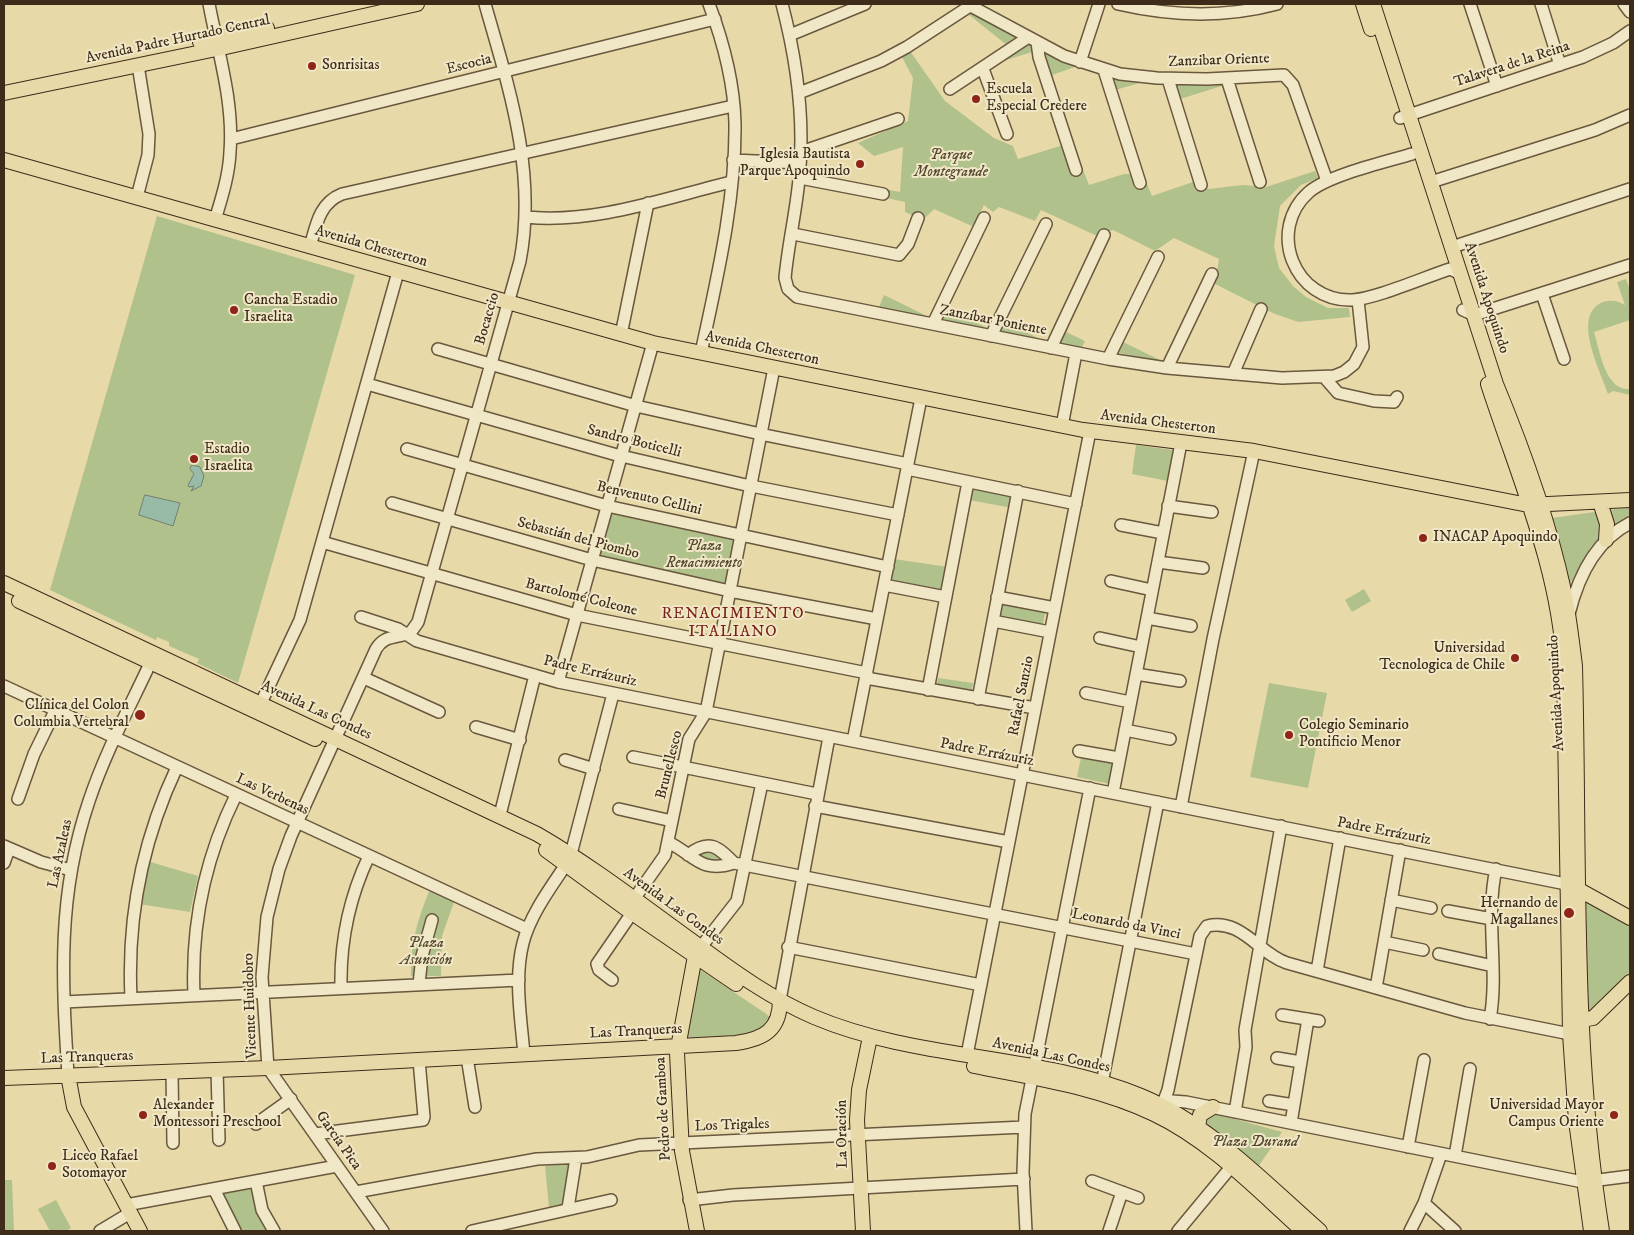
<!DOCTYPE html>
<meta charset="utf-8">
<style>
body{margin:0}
#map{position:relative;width:1634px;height:1235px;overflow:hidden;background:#e8daa8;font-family:"IM FELL DW Pica",serif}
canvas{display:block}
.frame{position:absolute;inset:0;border:5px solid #3f2b1a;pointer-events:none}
</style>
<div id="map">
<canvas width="1634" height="1235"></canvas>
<div class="frame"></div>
</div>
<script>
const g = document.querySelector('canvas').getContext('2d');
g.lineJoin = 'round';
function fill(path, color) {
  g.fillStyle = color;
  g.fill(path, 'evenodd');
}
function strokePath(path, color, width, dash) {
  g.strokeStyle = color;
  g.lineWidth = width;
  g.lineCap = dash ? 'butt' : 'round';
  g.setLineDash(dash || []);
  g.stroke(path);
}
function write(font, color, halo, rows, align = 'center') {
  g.font = font + ' "IM FELL DW Pica",serif';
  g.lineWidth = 4;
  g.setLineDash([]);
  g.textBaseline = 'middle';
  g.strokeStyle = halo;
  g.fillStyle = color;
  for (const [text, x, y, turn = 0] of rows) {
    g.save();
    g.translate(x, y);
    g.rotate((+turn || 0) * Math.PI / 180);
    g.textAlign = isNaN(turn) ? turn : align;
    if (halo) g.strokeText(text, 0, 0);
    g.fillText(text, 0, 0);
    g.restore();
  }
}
fill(new Path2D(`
 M970,12l48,26 -10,8 -40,-32z
 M1029,40l4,4 2,7 -41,13z
 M1042,48l36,18 -26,9z
 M910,51l35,50 49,37 19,8 5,13 45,-14 13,7 13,33 35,-11h19l9,22 41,-14 15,7 35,-4 23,2 49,-16 3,7 -17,7 -21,21 -6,40 5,22 14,18 13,11 22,11h21l1,9 -52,5 -23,-8 -60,-30 4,-25 -45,-21 -19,13 -42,-21 -16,6 -56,-26 -6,11 -36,-14 -6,5 -9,-7 -10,22 -40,-18 -11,11 -18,-8v-10l-23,-5 2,-8 16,3 3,-45 -29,9 -16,-13 50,-22 5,-43 -11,-21z
 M1110,75l30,6v2l-25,7z
 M1175,82l46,1 1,3 -42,13z
 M157,216l198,59 -117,408 -41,-20 2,-4 -30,-13v-4l-12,-5 -1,3 -106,-50z
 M1626,279l4,11v30l-36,12c6,19 11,59 36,57v6l-17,-4 -5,3c-7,-22 -35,-74 -9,-90 8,-5 18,-4 26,1l-8,-23z
 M884,295l45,22 -50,-10z
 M946,308l45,22 -50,-10z
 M1003,321l45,22 -50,-10z
 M1062,330l23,11 -3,6 -25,-5z
 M1121,341l45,22 -50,-11z
 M1136,445l37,5 -5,31 -36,-7z
 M972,484l43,9 -3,15 -43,-8z
 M1630,507v10l-12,6 -27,24 -21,37 -18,-66z
 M612,514l122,26 -8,44 -126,-29z
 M894,559l54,8 -5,24 -55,-10z
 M1364,589l7,12 -19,11 -7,-12z
 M1002,602l44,8 -4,17 -43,-9z
 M938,678l35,5 -2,12 -35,-6z
 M1269,683l58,10 -19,95 -58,-11z
 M1082,753l33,6 -5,25 -33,-7z
 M710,849l16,11 -12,5 -19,-10z
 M147,861l51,15 -8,36 -51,-8z
 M430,889l25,10 -13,37 -1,40h-30c-1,-32 7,-58 19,-87z
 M1583,899l47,22v54l-35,36h-8z
 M699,969l66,44 7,6 -14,15 -69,4 -5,-8z
 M1210,1112l72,20 -24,35 -54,-44 2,-9z
 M570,1163l-6,42 -15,3 -4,-42z
 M4,1180h8l2,51h-10z
 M253,1187l19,44h-30l-22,-38z
 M56,1200l15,28 -5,3h-16l-12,-22z`), '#b0c18c');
const water = new Path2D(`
 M192,465l8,2 4,9 -3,10 -10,5 3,-5 -5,1 -1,-2 6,-11 -4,-5z
 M145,495l35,8 -7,23 -34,-11z`);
fill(water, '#97bba7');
strokePath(water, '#74816f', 1);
const minor = new Path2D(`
 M209,4c9,48 25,98 21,148 -1,23 -8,45 -15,68
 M782,4c15,57 23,116 17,175 -3,33 -11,66 -14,99l3,11 9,8 311,62 59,9 115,10 52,-2 10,-4 10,-8 9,-17 -5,-47
 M967,4l97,52 56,18 37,4 50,1 77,-4 9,10 34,96
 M1118,4c52,12 107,14 159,0
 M1470,4l27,82
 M1541,4l19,61
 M1624,4l6,8
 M790,35l75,-31
 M1037,42l2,15 37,113
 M1080,62l19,-58
 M983,69l24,65
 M1104,70l36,113
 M1168,79l33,106
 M1227,79l33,103
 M950,89l77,-51
 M799,93l82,-32 26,-14 63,-41
 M1400,118l183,-61 30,-14 17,-12
 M231,139l484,-120
 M801,152l97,-33
 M1412,154c-27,8 -83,21 -103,38 -43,38 -15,110 43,108 23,-1 73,-23 98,-31l11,5
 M733,160l67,3
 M800,178l83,16
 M1431,182l164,-52 35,-15
 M137,197l11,-42 1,-21 -11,-69
 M526,217c69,7 139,-19 205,-35
 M793,234l106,21 9,-11 10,-26
 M310,247c6,-21 9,-44 32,-53l391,-88
 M1452,247l178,-58
 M1542,294l22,65
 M1463,310l11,5 156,-50
 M933,324l51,-106
 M621,335l27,-132
 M991,336l55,-112
 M1051,348l53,-113
 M438,349l198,57 129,29 143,29
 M701,353c16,-75 35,-154 34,-230 -1,-40 -12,-82 -26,-119
 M1108,359l50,-102
 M1167,368l45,-94
 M1233,374l28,-65
 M1324,377l14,16 36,8 20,1 3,-5
 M367,384l250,71 129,30 152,30
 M1062,426l14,-73
 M407,449l200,57 281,61
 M907,469l169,35
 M392,503l200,57 138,31 147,28
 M1168,506l44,6
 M1121,525l42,8
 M322,542l255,73 290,58
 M1158,562l45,6
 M1111,581l41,9
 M884,585l62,12
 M997,597l58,11
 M1569,614c9,-37 26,-73 61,-91
 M361,617l37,12 19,12 141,41 1008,202
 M1147,618l44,8
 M993,621l57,11
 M1100,638l41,9
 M1136,674l44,7
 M364,678l75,34
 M866,678l169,30
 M558,682l95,-339
 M4,686l523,243
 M928,690l40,-208
 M1086,693l44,9
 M978,699l40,-208
 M261,703l39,-83 98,-348
 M476,727l44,13
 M1125,730l45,9
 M853,741l68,-343
 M1079,751l40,7
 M633,757l184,37
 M565,760l29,9
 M1113,793l68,-350
 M18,799l16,-45 21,-43
 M815,806l194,36
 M1181,807l32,-168 41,-188
 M619,809l53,12
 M500,815l35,-140
 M668,842c27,13 32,32 66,21l462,91
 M4,846l37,16 30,8
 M571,854l42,-160
 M688,855c21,-17 30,-8 46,8
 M4,863l5,-14
 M634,899l31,-44 24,-116 17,-27 68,-344
 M1391,900l40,8
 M1448,911l44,8
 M1384,942l39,8
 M701,947l36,-46 25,-118
 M788,947l193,38
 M1439,954l54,12
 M1317,971l23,-133
 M612,980l-13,-10 -2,-6 35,-51
 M419,984l3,-28 10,-36
 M341,988c-1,-47 8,-90 28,-132
 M1376,988l24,-138
 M194,995c-3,-70 11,-137 42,-200
 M131,998c-4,-81 11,-157 46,-231
 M780,1000l49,-263
 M64,1002l455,-22
 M1282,1015l37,6
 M1490,1019c9,-49 -5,-101 6,-150
 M524,1054c-3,-35 -10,-76 -1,-111 7,-28 28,-56 44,-80
 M967,1055l123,-624
 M467,1057l8,50
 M1277,1058l24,4
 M217,1070l2,70
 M172,1071l1,72
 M68,1075c-6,-96 -11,-180 21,-274 17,-51 43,-98 65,-146
 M1102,1083l56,-281
 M1269,1101l25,4
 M1162,1106l6,-16 32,-154 7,-10c35,-8 52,28 80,37l178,50 105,21
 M1162,1106l10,-5 14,1 397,80 47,-6
 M1235,1112l11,-65 -1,-17 36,-204
 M1291,1123l17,-104
 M256,1124l35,-25
 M315,1134l108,-14 1,-3 -5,-57
 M1408,1147l16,-87
 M1455,1156l15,-87
 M256,1181l6,29 12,21
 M1092,1181l46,17
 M214,1189l21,42
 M356,1192l181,-33 50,-2 52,-12 385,-18
 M689,1200l44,-5 291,-16
 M1424,1203l31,28
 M126,1205l211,-39
 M568,1208l8,-50
 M100,1231l30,-18
 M383,1231l-115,-163 -6,-91 5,-60 12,-48 12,-33 85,-187c9,-15 21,-10 35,-17l7,-10 102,-361c17,-89 -11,-173 -35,-257
 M472,1231l139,-31
 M1026,1231l-3,-59 2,-58 65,-326
 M1109,1231l13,-39
 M1178,1231l58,-70
 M1410,1231l14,-28 17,-49`);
const major = new Path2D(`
 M1363,4l8,25
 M1373,4l123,380c27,65 53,138 68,207 5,25 8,50 11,75 5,189 -3,379 27,565
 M200,42l67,-14
 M4,93l222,-46 191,-43
 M4,160l649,183 430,87 171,21 274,54 102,-5
 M1488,384c30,93 72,186 76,284l6,366 6,87 15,110
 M1600,502l7,22 -1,16
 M4,583l533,251c57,33 109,74 162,112 37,27 73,53 115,71 104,44 223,36 327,79 70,29 123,86 179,135
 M19,601l296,138
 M546,850l86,63 104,71
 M1574,887l56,31
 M695,956l-18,97 5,98 15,80
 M1582,1020l11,-2 37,-36
 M974,1066c60,12 124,21 180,48 57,27 103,76 149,117
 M68,1075l6,32 66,124
 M4,1078l264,-10 468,-25c28,-4 44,-13 44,-43
 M1198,1127l2,-12 13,-8
 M863,1231l-6,-111 2,-30 11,-53`);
strokePath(minor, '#69573e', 14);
strokePath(major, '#3f2b1a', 16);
strokePath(minor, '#f0e7c6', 11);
strokePath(major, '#e8daa8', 14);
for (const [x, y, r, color] of [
 [312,66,5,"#8f2418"],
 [976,99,5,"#8f2418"],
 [860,164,5,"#8f2418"],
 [234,310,5,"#8f2418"],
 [194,459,5,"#8f2418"],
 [1423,538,5,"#8f2418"],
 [1515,658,5,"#8f2418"],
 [140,715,6,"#8f2418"],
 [1289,735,5,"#8f2418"],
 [1569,913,6,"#8f2418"],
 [143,1115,5,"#8f2418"],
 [1614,1115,5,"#8f2418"],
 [52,1166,5,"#8f2418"]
]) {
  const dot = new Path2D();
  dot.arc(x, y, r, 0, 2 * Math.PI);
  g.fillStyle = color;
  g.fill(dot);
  strokePath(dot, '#f0e7c6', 2);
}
write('15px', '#3f2b1a', '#f0e7c6', [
 ["Avenida Padre Hurtado Central",178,40,-12],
 ["Zanzibar Oriente",1219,61,-2],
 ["Escocia",469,65,-14],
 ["Talavera de la Reina",1512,65,-18],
 ["Avenida Chesterton",371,247,16],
 ["Avenida Apoquindo",1486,298,72],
 ["Bocaccio",488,319,-74],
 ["Zanzíbar Poniente",993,321,11],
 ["Avenida Chesterton",762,349,12],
 ["Avenida Chesterton",1158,423,7],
 ["Sandro Boticelli",634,442,14],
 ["Benvenuto Cellini",649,499,13],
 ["Sebastián del Piombo",578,539,15],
 ["Bartolomé Coleone",581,598,14],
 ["Padre Errázuriz",590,672,13],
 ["Avenida Apoquindo",1557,693,-93],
 ["Rafael Sanzio",1022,696,-79],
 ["Avenida Las Condes",316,711,25],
 ["Padre Errázuriz",987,753,11],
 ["Brunellesco",670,765,-76],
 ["Las Verbenas",272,795,25],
 ["Padre Errázuriz",1384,832,11],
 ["Las Azaleas",61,854,-78],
 ["Avenida Las Condes",673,907,36],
 ["Leonardo da Vinci",1126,925,11],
 ["Vicente Huidobro",251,1006,-92],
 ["Las Tranqueras",636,1032,-3],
 ["Avenida Las Condes",1051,1056,12],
 ["Las Tranqueras",87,1058,-2],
 ["Pedro de Gamboa",664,1109,-93],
 ["Los Trigales",732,1126,-2],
 ["La Oración",843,1134,-91],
 ["García Pica",338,1141,55]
]);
write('15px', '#3f2b1a', '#f0e7c6', [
 ["Sonrisitas",322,66],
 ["Escuela",986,90],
 ["Especial Credere",986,107],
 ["Iglesia Bautista",850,155,"right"],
 ["Parque Apoquindo",850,172,"right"],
 ["Cancha Estadio",244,301],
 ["Israelita",244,318],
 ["Estadio",204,450],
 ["Israelita",204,467],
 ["INACAP Apoquindo",1433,538],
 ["Universidad",1505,649,"right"],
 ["Tecnologica de Chile",1505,666,"right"],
 ["Clínica del Colon",129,706,"right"],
 ["Columbia Vertebral",129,723,"right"],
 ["Colegio Seminario",1299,726],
 ["Pontificio Menor",1299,743],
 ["Hernando de",1558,904,"right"],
 ["Magallanes",1558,921,"right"],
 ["Alexander",153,1106],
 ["Montessori Preschool",153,1123],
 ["Universidad Mayor",1604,1106,"right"],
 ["Campus Oriente",1604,1123,"right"],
 ["Liceo Rafael",62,1157],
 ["Sotomayor",62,1174]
], 'left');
write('italic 15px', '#564931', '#f0e7c6', [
 ["Parque",951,156],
 ["Montegrande",951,173],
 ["Plaza",704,547],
 ["Renacimiento",704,564],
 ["Plaza",426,944],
 ["Asunción",426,961],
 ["Plaza Durand",1255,1143]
]);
g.letterSpacing = '1px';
write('16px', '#7a1f14', '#f0e7c6', [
 ["RENACIMIENTO",733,615],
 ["ITALIANO",733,633]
]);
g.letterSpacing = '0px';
</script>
